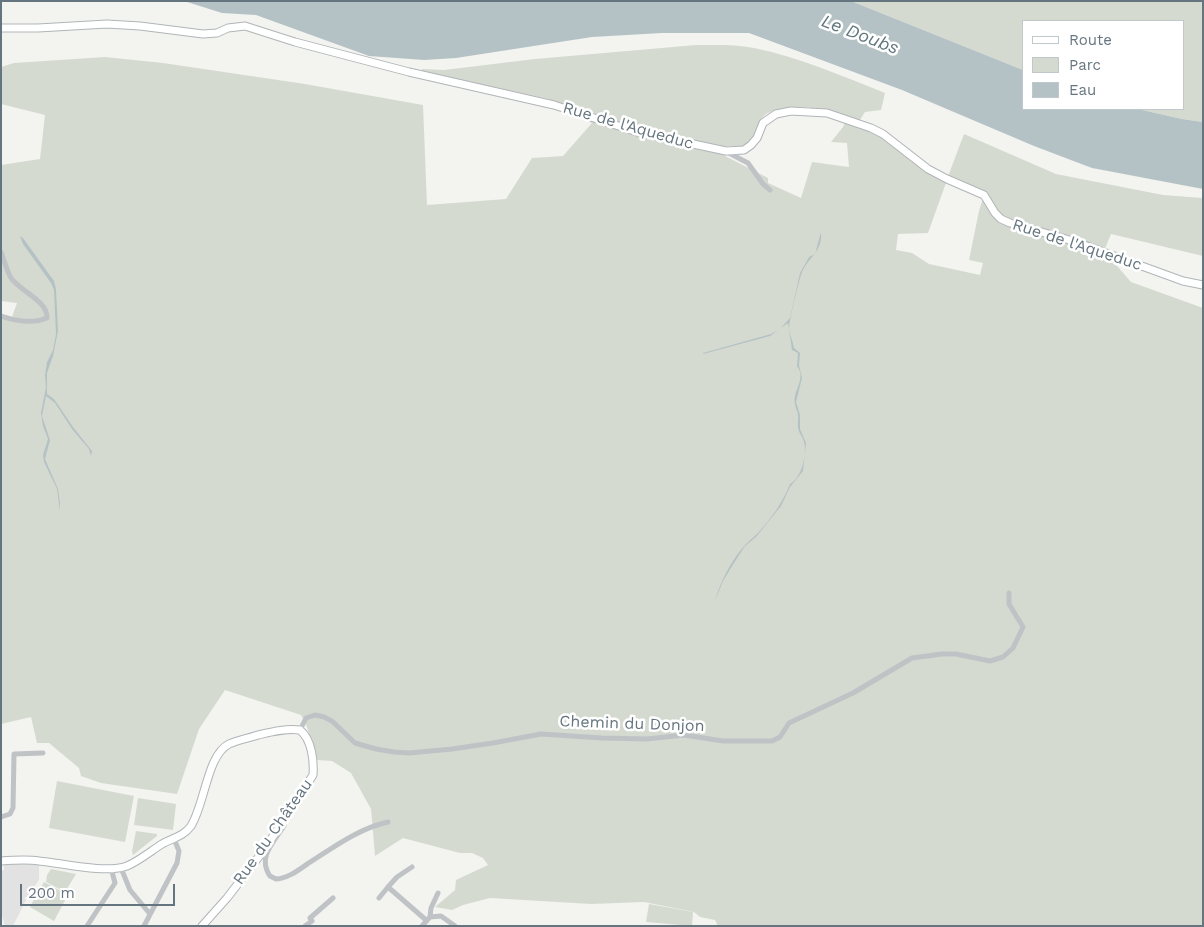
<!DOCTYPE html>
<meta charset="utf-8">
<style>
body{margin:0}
#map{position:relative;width:1204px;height:927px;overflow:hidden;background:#f3f3f0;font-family:"Work Sans",sans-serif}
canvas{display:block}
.frame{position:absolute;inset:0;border:2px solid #65757f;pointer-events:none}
.legend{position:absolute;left:1022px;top:20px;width:162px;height:90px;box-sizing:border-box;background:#fff;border:1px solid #c1c8cc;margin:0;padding:6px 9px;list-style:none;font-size:15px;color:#65757f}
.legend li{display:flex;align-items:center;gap:10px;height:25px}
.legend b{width:25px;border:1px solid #c1c8cc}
.scale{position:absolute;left:20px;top:884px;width:155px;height:22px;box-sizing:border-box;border:2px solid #65757f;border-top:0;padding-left:6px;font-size:15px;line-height:18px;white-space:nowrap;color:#65757f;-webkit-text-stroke:4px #fff;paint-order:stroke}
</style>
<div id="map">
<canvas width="1204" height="927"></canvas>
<div class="frame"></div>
<ul class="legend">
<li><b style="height:6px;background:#fff"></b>Route</li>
<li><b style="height:14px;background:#d5dad1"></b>Parc</li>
<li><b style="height:14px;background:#b5c2c5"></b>Eau</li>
</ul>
<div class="scale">200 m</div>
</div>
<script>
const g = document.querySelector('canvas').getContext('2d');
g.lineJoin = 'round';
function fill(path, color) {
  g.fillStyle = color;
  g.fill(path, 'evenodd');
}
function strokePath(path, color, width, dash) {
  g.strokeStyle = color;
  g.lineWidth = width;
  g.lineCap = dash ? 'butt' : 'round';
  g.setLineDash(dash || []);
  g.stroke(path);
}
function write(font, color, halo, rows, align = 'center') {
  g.font = font + ' "Work Sans",sans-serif';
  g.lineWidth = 5;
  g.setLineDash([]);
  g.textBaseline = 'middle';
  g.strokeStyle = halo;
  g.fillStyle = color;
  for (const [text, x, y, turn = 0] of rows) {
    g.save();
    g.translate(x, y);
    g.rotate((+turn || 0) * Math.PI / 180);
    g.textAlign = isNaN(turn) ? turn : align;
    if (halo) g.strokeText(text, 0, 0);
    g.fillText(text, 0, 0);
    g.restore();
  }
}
fill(new Path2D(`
 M4,864h35v16l-10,14 -16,32h-8l-4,-14v-41l3,-1z`), '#e1e2e1');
fill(new Path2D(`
 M851,1h352v121l-21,-3 -44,-10h45v-88h-160v49z
 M696,45c19,0 39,-1 58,3 45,9 88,28 131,45l-4,17 -16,2 -7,11 13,5 76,51 17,-45 92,40 107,21 40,3v58l-92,-22 -7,17 27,31 72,26v618h-485l-3,-6 -15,-3 -6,-5 -50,-10 -53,2 -101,-6 -27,7 -11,5 -17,-3 20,-17 1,-10 32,-15 -5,-7 -11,-5h-12l-57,-15 -28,18 -4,-47 -20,-36 -19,-12 -15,-1 -11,-36 -5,-9 -76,-25 -26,39 -22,65 -76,-11 -20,-7 -2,-8 -30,-25h-12l-6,-26 -30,7v-410l11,3 5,-14 -16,-2v-136l39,-6 5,-44 -44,-11v-37l13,-4 91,-6 58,6 142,21 118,21 4,100 79,-6 26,-41 31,-2 29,-33 -43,-24 -127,-27v-3l22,1 91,-11zM808,107l39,10 -4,10 -12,15 16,1 2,24 -37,-5 -11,36 -33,-15v-5l-43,-22 1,-10c5,0 12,1 16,0 16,-4 13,-27 26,-33 12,-6 27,-5 40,-6zM947,180l37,15 -5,16 -10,49 14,3 -3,12 -51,-11 -17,-11 -16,-3 2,-16 30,-1z
 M57,781l77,15 -9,46 -76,-14z
 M138,798l38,6 -3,26 -39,-5z
 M136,831l21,3v2l-24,19 -1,-4z
 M51,869l25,5 -11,18 -19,-10 1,-7z
 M44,882l24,13 -14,26 -24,-14z
 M649,904l44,8 -1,14 -46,-4z`), '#d5dad1');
fill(new Path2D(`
 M184,1h667l172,69v39h115l44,10 21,3v67l-111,-21 -58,-22 -132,-56 -153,-57h-87l-70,4 -136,21 -32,2 -55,-4 -113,-41 -34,-2z
 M821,232c2,19 -12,25 -19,40 -3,8 -13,49 -13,57 1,6 4,13 5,19l6,5 -1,12 3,13 -6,24 4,13v14l6,14 -3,28 -13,16 -9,19 -25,31 -11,9 -11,17 -11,18 -8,20c5,-19 17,-42 31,-57 4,-4 8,-7 12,-11 13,-14 25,-31 32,-49 12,-7 17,-29 14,-42 -1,-6 -6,-9 -6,-15 -1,-4 1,-8 0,-12 0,-4 -3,-7 -3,-11 -3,-13 12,-25 2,-38l1,-13 -6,-3 -4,-27 -18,13 -67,18v-1l68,-19 9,-5 10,-11 10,-45 9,-16 6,-3z
 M20,236l3,2 31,43 2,8 2,42 -5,25 -6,17v21l7,5 19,28 19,24 -1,5 -2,-7 -17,-20 -17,-26 -9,-7 -4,20 8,24 -5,19 13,30 2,14v8l-3,-22 -13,-27 -1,-7 5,-16 -5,-13 -2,-13 5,-26 -1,-12 2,-13 6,-12 3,-16 -2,-44 -3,-7 -28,-39z`), '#b5c2c5');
const secondary = new Path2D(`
 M1,28h37l69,-4 33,2 63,8 14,-1 11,-5 17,-2 50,16 114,30 145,33 83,27 89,19 18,-1 7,-5 6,-7 6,-15 13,-9 15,-3 36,2 44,15 12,6 45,35 19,10 37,16 11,18 6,6 9,4 63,18 110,40 20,4
 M1,861c13,-1 26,-2 38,0 23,2 66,13 88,5 12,-5 24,-15 35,-22 11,-6 22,-8 29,-18 14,-22 16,-71 38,-82 9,-4 20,-6 29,-9 13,-3 28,-7 42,-5 12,10 14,31 13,45l-49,75 -37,48 -25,28`);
strokePath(secondary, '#b0b5b8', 9);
strokePath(new Path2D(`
 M727,152l21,11 15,21 7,6
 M1,252c3,8 6,19 10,26 9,13 37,23 36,40 -14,6 -33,3 -46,-2
 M300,730l6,-12 9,-3 9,2 8,4 23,22 21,6 18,3 15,1 43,-4 41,-6 48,-9 61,4 45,1 37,-4 39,6h49l8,-4 9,-14 64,-30 59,-35 30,-4h14l34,7 13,-4 10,-9 10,-21 -14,-23v-11
 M1,817l9,-3 3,-6 1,-54 29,-1
 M283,821l1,5c-10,16 -27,31 -14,50l6,3c15,-1 27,-13 39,-20 23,-15 46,-31 73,-37
 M412,867l-15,10 -9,10 38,33
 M121,868l9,22 20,24
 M379,898l9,-11
 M430,917l1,-9 7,-15
 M87,926l28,-43 -4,-15
 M144,926l33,-63 2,-12 -5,-12
 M305,926l7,-5 -2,-3 23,-20
 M422,926l8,-9 11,-1 14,10`), '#bfc3c6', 5);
strokePath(secondary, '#fff', 7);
write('16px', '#65757f', '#fff', [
 ["Rue de l'Aqueduc",628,126,16],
 ["Rue de l'Aqueduc",1077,245,18],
 ["Chemin du Donjon",632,724,2],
 ["Rue du Château",273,832,-55]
]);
write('italic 18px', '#60777c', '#fff', [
 ["Le Doubs",860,35,21]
]);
</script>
